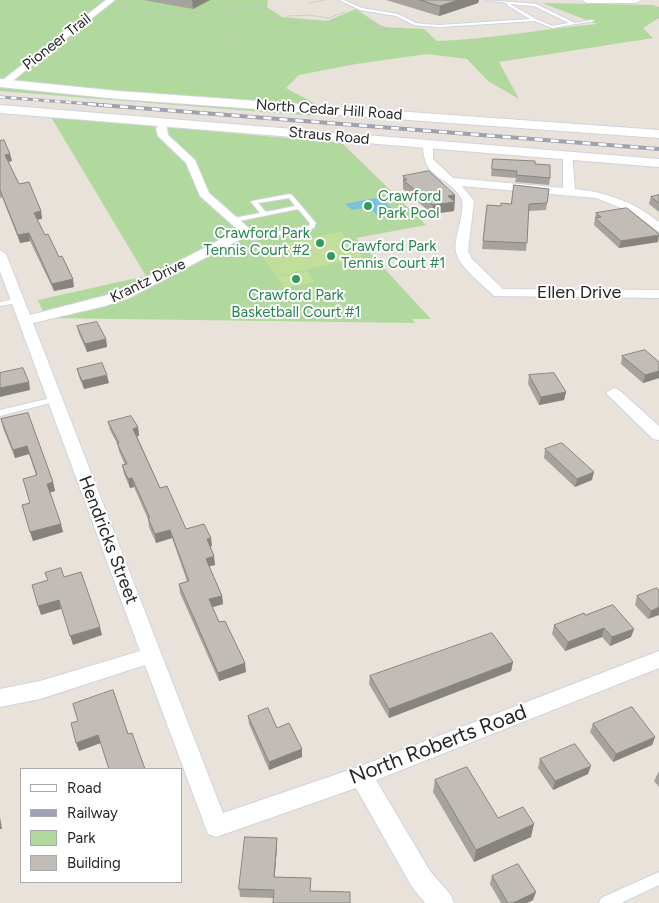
<!DOCTYPE html>
<style>
body{margin:0}
#map{position:relative;width:659px;height:903px;overflow:hidden;background:#e8e2da;font-family:Figtree,sans-serif}
canvas{display:block}
.legend{position:absolute;left:20px;top:768px;width:162px;height:115px;box-sizing:border-box;background:#fff;border:1px solid #a9a9a9;margin:0;padding:6px 9px;list-style:none;font-size:15px;color:#272727}
.legend li{display:flex;align-items:center;gap:10px;height:25px}
.legend b{width:25px;border:1px solid #a9a9a9}
</style>
<div id="map">
<canvas width="659" height="903"></canvas>
<ul class="legend">
<li><b style="height:6px;background:#fff"></b>Road</li>
<li><b style="height:6px;background:#9ea1b0"></b>Railway</li>
<li><b style="height:14px;background:#b1d99d"></b>Park</li>
<li><b style="height:14px;background:#c1bcb6"></b>Building</li>
</ul>
</div>
<script>
const g = document.querySelector('canvas').getContext('2d');
g.lineJoin = 'round';
function fill(path, color) {
  g.fillStyle = color;
  g.fill(path, 'evenodd');
}
function strokePath(path, color, width, dash) {
  g.strokeStyle = color;
  g.lineWidth = width;
  g.lineCap = dash ? 'butt' : 'round';
  g.setLineDash(dash || []);
  g.stroke(path);
}
function write(font, color, halo, rows, align = 'center') {
  g.font = font + ' Figtree,sans-serif';
  g.lineWidth = 4;
  g.setLineDash([]);
  g.textBaseline = 'middle';
  g.strokeStyle = halo;
  g.fillStyle = color;
  for (const [text, x, y, turn = 0] of rows) {
    g.save();
    g.translate(x, y);
    g.rotate((+turn || 0) * Math.PI / 180);
    g.textAlign = isNaN(turn) ? turn : align;
    if (halo) g.strokeText(text, 0, 0);
    g.fillText(text, 0, 0);
    g.restore();
  }
}
fill(new Path2D(`
 M0,0h268l-1,7 15,10 45,4 29,-12 27,18 41,2 13,12c54,-2 107,-12 160,-17l-55,-21 111,2 6,2v11l-16,10 10,10 -154,24 20,37 -31,-18 -21,-22 -40,-5 -71,10 -57,11 -13,13 30,16 -2,12 -314,-25z
 M51,117l291,26 84,82 -70,13 75,81h-19l3,4 -369,-5 -8,-18 108,-24z`), '#b1d99d');
fill(new Path2D(`
 M341,232l22,25 -87,19 -7,-11 29,-6 -30,5 -7,-10 28,-5 -4,-6z
 M307,271l8,11 -31,6 -7,-11z`), '#c1df99');
fill(new Path2D(`
 M380,197l16,15 -18,4 -9,-9 -17,3 -7,-6z`), '#79c3df');
const service = new Path2D(`
 M339,0h5l18,8 36,6 18,9 7,1 17,1 90,-6 -23,-14v-2l-21,-3 50,4 39,19 17,-3 2,1 -42,7 -17,-7 -95,6 -17,-1 -9,-1 -18,-9 -36,-6zM510,4l24,2 35,17 -17,3 -16,-7z
 M290,194l2,1 23,27 1,1 -2,5 -61,12 -16,-4 -1,-1 3,-2 14,3 56,-10 1,-3 -12,-14 -64,13 -3,-2 3,-2 26,-5 -9,-11 1,-1zM289,198l6,8 -29,6 -8,-9z
 M19,298h3v4l-22,4v-4z
 M55,397h3l1,2 -1,2 -58,15v-6z
 M659,872v13l-38,18h-22l2,-5z`);
const minor = new Path2D(`
 M106,0h9l-109,86h-6v-4z
 M160,121h6l2,14 27,25 14,33 41,36 -7,9 -114,60 -24,8 -72,17 190,490 135,-46 301,-116v17l-283,112 54,91 20,23 4,9h-29l-13,-16 -56,-99 -140,49 -8,-3 -63,-169 -105,34 -40,8v-18l40,-8 100,-30 -140,-380v-21l6,4 24,61 89,-23 116,-60 2,-3 -37,-33 -14,-33 -28,-27 -2,-7z
 M428,141l5,3v15l20,19 110,10v-32l1,-2h8l3,35c31,3 59,13 84,33v10l-25,-19 -38,-15 -134,-12 12,15 -6,50 4,8 31,30 156,1v8l-165,-2c-11,-12 -34,-27 -38,-44 -3,-14 11,-42 5,-54 -14,-24 -38,-17 -38,-54z
 M614,388l5,2 40,36v14l-6,-1 -44,-43 -3,-3z`);
const tertiary = new Path2D(`
 M582,0h59l-5,3h-49z
 M0,79l118,12 541,39v8l-541,-39 -118,-12z
 M0,105l659,54v8l-659,-54z`);
strokePath(service, '#d0d3df', 2);
strokePath(minor, '#d0d3df', 2);
strokePath(tertiary, '#d0d3df', 2);
strokePath(new Path2D(`
 M260,0c21,38 56,19 90,19 13,0 26,6 38,9
 M308,3l18,-3
 M120,5c16,4 33,9 50,10 23,2 56,-15 71,9l-4,8 -8,7
 M217,7l8,-7
 M230,13l17,-6 16,-1
 M287,16l21,-1 21,3 16,-6
 M0,23l56,6
 M189,88l7,-6 17,-3 -9,-18 24,-21h66l109,-12`), '#c3c3c3', 1, [2, 1]);
fill(service, '#fff');
fill(minor, '#fff');
fill(tertiary, '#fff');
const railFar1 = new Path2D(`
 M0,97l103,8`);
const rail = new Path2D(`
 M88,104l571,45`);
strokePath(railFar1, '#9ea1b0', 3);
strokePath(rail, '#9ea1b0', 4);
strokePath(railFar1, '#fff', 2, [5.5]);
strokePath(rail, '#fff', 2.5, [8]);
fill(new Path2D(`
 M143,0h67l-17,9z
 M386,0h93l-1,3 -39,13z
 M0,141l10,13 2,7 -4,1 11,22 22,27 1,8h-5l8,16 29,52 -20,4 -24,-50 -10,2 -18,-46 -2,1z
 M493,159l42,5 15,14 -1,7 -34,-3 1,-4 -25,-2z
 M403,176l52,19 -1,16 -22,3 -29,-25z
 M549,189l-3,21 -17,1 -3,40 -44,-2 5,-44 14,1 10,-2z
 M659,195v17l-10,-8 2,-7z
 M596,213l62,29 -39,6 -25,-23z
 M77,326l29,13 1,8 -20,5 -8,-18z
 M622,356l37,6v16l-16,5 -22,-19z
 M77,369l32,14 -25,6 -5,-12z
 M529,375l37,17 -2,8 -25,5 -11,-21z
 M28,413l25,69 2,9 -5,1 13,40 -30,9 -11,-36 8,-2 6,-28 -7,-21 -14,4 -12,-30 -2,-9z
 M108,422l30,5 1,9h-2l23,52 26,41 26,17 -2,1 5,18 -6,1 13,30 1,8 -11,3 7,15 27,50 -27,9 -39,-88 -1,-9 8,-3 -15,-43 -16,5 -7,-16 -1,-8 -14,-32 -4,1 -6,-14 -2,-9h3l-6,-14 -1,-6 -8,-15z
 M545,449l47,31 -17,7 -31,-29z
 M659,590l-11,29 -13,-14 2,-9z
 M585,615l49,14 -3,8 -21,9 -8,-9 -37,14 -13,-17 2,-9z
 M513,662l-2,9 -122,47 -20,-34 1,-8z
 M248,716l29,12 25,21v8l-33,13 -20,-46z
 M593,724l62,13 -3,8 -39,17 -23,-30z
 M540,759l48,15 -35,16 -15,-22z
 M659,772v15l-5,-6 4,-8z
 M435,780l63,38 33,19 -57,25 -41,-70z
 M277,838v8l-4,52 -33,-1 -1,-8z
 M492,876l41,24 -6,3h-26l-11,-19z`), '#a6a29d');
fill(new Path2D(`
 M192,0h18l-17,9z
 M458,0h21l-1,3 -39,13 1,-10z
 M10,154l2,7 -5,1 -2,-7z
 M455,195l-1,16 -22,3 1,-9 15,-9z
 M41,211l1,8 -6,1 -2,-7z
 M29,233l1,8 -10,2 -2,-8z
 M659,235l-1,7 -39,6 2,-7z
 M73,279l1,8 -20,4 -2,-7z
 M106,339l1,8 -20,5 -2,-8z
 M659,371v7l-16,5 2,-8z
 M107,375l2,8 -25,6 -2,-8z
 M29,382l1,8 -30,7v-9z
 M566,392l-2,8 -25,5 2,-8z
 M138,427l1,9 -5,1 -1,-8z
 M27,446l2,8 -14,4 -2,-8z
 M594,472l-2,8 -17,7 2,-8z
 M132,478l2,9 -4,1 -2,-9z
 M53,482l2,9 -6,2 -2,-9z
 M61,524l2,8 -30,9 -3,-9z
 M170,530l2,8 -16,5 -1,-9z
 M211,538l1,8 -4,1 -1,-8z
 M214,556l1,9 -8,2 -1,-8z
 M222,596l1,8 -13,4 -1,-9z
 M59,600l2,9 -20,6 -3,-9z
 M659,607v8l-11,4 3,-8z
 M100,627l2,8 -29,10 -3,-9z
 M604,628l-2,9 -37,14 3,-9z
 M634,629l-3,8 -21,9 2,-9z
 M513,662l-2,9 -122,47v-9z
 M245,663l1,9 -27,9 -1,-8z
 M98,735l3,8 -22,8 -3,-8z
 M655,737l-3,8 -39,17 3,-8z
 M302,749v8l-33,13v-8z
 M591,766l-3,8 -35,16 2,-9z
 M0,817l2,12h-2z
 M534,824l-3,13 -57,25 2,-12z
 M277,838v8l-3,39v-8z
 M536,892l-3,8 -6,3h-14z`), '#87847f');
const building = new Path2D(`
 M420,0h38l-18,6z
 M4,140l6,14 -5,1 14,29 10,-2 12,29 -7,2 11,22 3,-1 11,23 3,-1 11,23 -21,5 -23,-51 -11,2 -18,-45v-49z
 M493,159l42,2v3l15,1v13l-34,-3 1,-4 -25,-2z
 M429,171l26,24 -7,1 7,6 -22,3 -30,-25h4l-4,-4z
 M514,185l35,4 -2,14 -18,1 -2,39 -44,-2 4,-36 14,1v-3l10,1z
 M659,195v8l-8,-6z
 M627,208l32,26v1l-38,6 -26,-23 6,-1 -5,-4z
 M97,322l9,17 -21,5 -8,-18z
 M645,350l14,12v9l-14,4 -23,-19z
 M102,363l5,12 -25,6 -5,-12z
 M23,368l6,14 -29,6v-15z
 M554,373l12,19 -25,5 -12,-22z
 M28,413l25,69 -6,2 14,40 -31,8 -8,-27 8,-2 -7,-24 14,-4 -10,-29 -14,4 -12,-31z
 M131,416l7,11 -5,2 27,59 7,-2 19,43 18,-5 7,14 -4,1 7,17 -8,3 16,37 -13,3 10,23 6,-1 20,42 -27,10 -39,-89 10,-3 -19,-51 -15,4 -7,-16h2l-18,-40 -4,1 -6,-14 5,-1 -10,-21h2l-11,-21z
 M562,443l32,29 -17,7 -32,-30z
 M61,568l3,9 17,-5 19,55 -30,9 -11,-36 -21,6 -6,-21 16,-5 -3,-7z
 M657,588l2,2v17l-8,4 -14,-15z
 M613,605l21,24 -22,8 -8,-9 -36,14 -14,-17 30,-12 1,2z
 M492,633l21,29 -124,47 -19,-33z
 M113,690l15,44 4,-1 13,36h-36l-11,-34 -22,8 -5,-20 7,-2 -5,-17z
 M632,707l23,30 -39,17 -23,-30z
 M268,708l9,20 12,-5 13,26 -33,13 -21,-46z
 M575,744l16,22 -36,15 -15,-22z
 M467,767l31,51 25,-11 11,17 -58,26 -41,-70z
 M245,837l32,1 -3,39 37,1 -1,13 40,1v11h-77l1,-13 -35,-1z
 M518,864l18,28 -23,11h-5l-16,-27z`);
fill(building, '#c1bcb6');
strokePath(building, '#87847f', 1);
for (const [x, y, r, color] of [
 [368,206,5,"#2e9e5b"],
 [320,243,5,"#2e9e5b"],
 [331,256,5,"#2e9e5b"],
 [296,279,5,"#2e9e5b"]
]) {
  const dot = new Path2D();
  dot.arc(x, y, r, 0, 2 * Math.PI);
  g.fillStyle = color;
  g.fill(dot);
  strokePath(dot, '#fff', 2);
}
write('15px', '#272727', '#fff', [
 ["Pioneer Trail",57,42,-38],
 ["North Cedar Hill Road",329,110,4],
 ["Straus Road",329,136,5],
 ["Krantz Drive",148,281,-26]
]);
write('15px', '#27864d', '#fff', [
 ["Crawford",378,197],
 ["Park Pool",378,214],
 ["Crawford Park",310,234,"right"],
 ["Tennis Court #2",310,251,"right"],
 ["Crawford Park",341,247],
 ["Tennis Court #1",341,264],
 ["Crawford Park",296,296,"center"],
 ["Basketball Court #1",296,313,"center"]
], 'left');
write('18px', '#272727', '#fff', [
 ["Ellen Drive",579,293],
 ["Hendricks Street",108,540,69]
]);
write('21px', '#272727', '#fff', [
 ["North Roberts Road",438,745,-21]
]);
</script>
